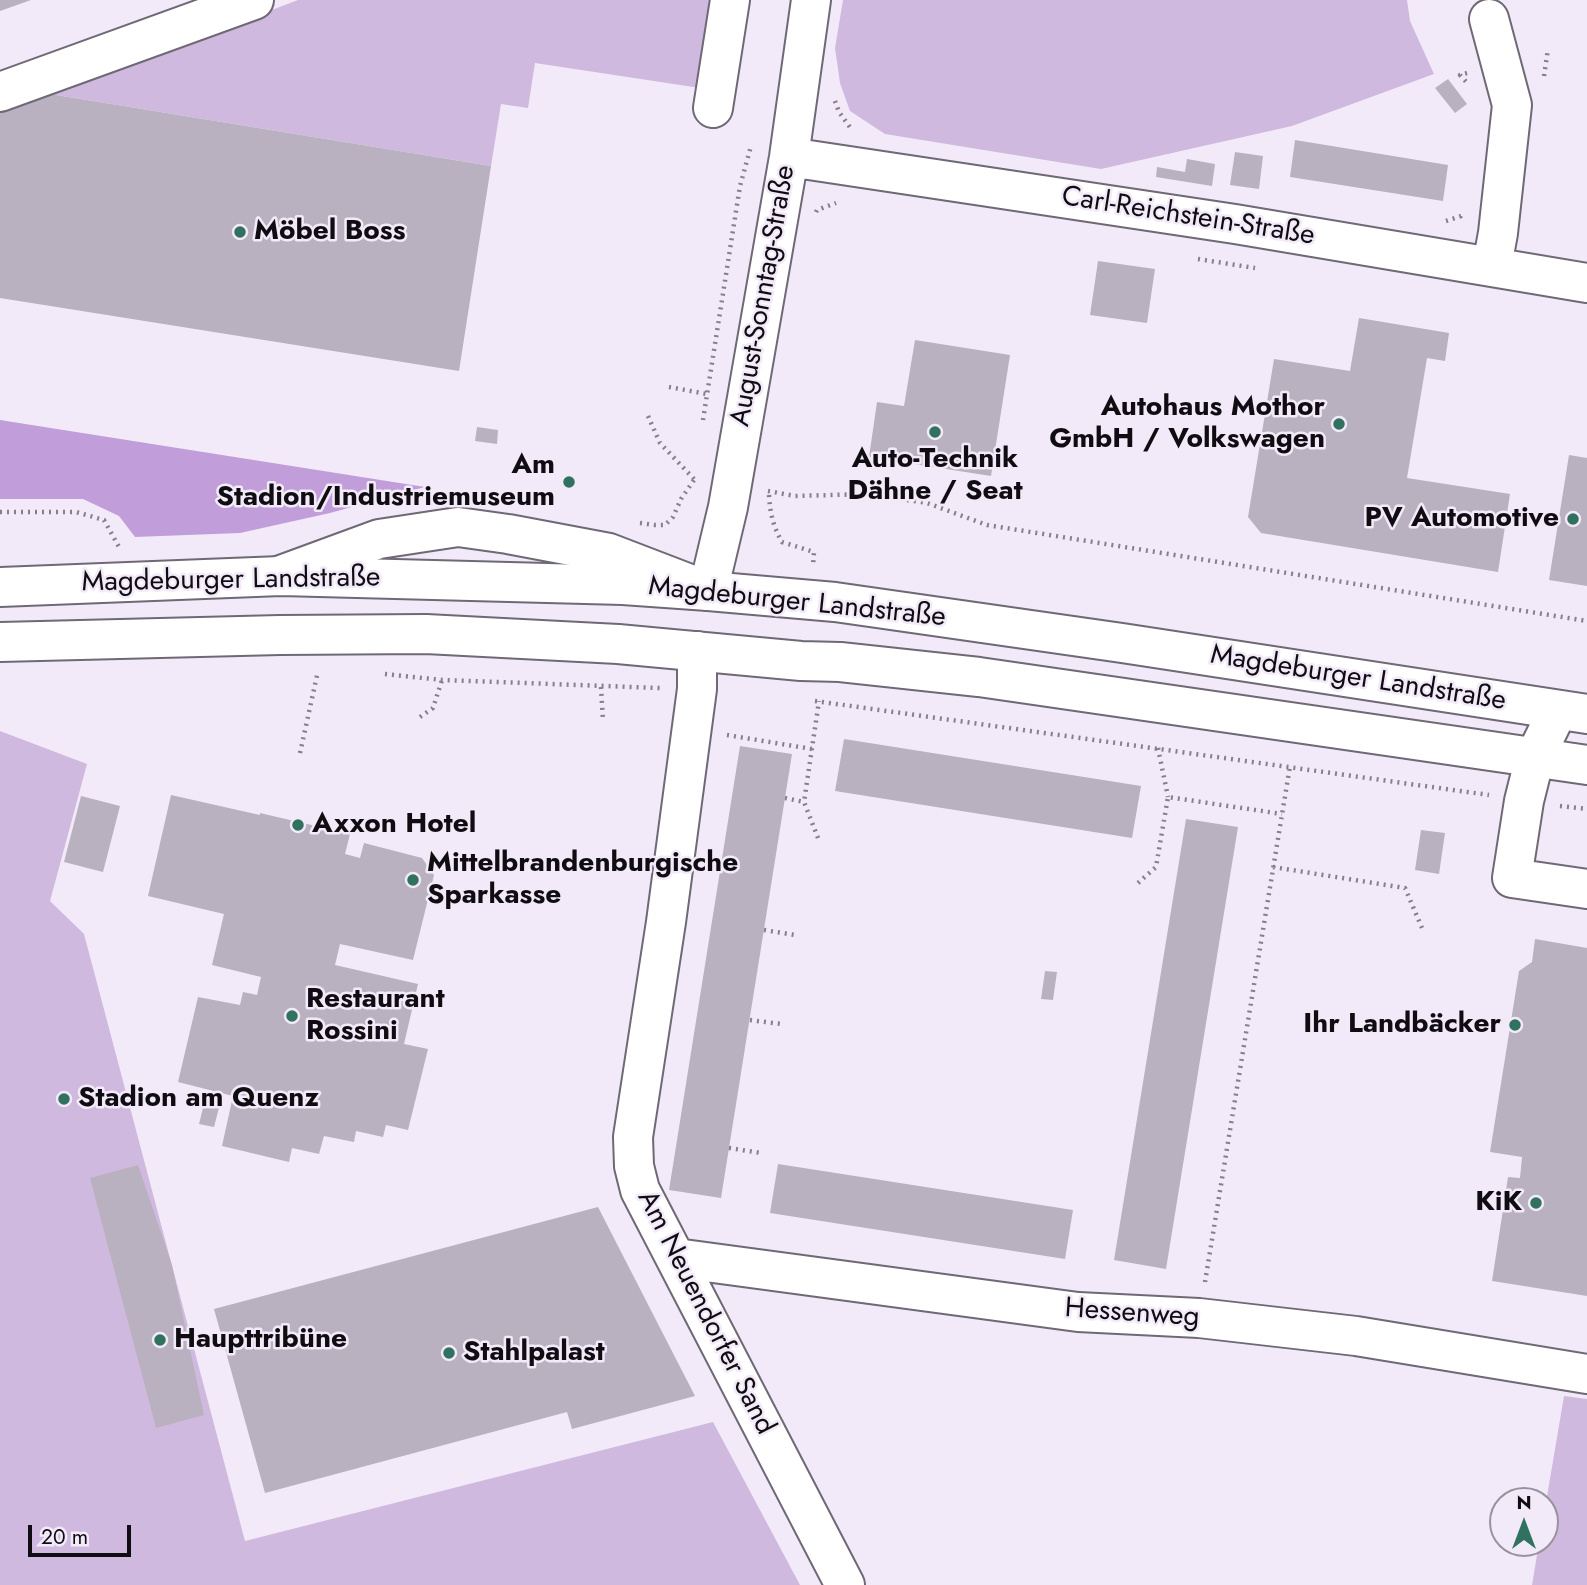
<!DOCTYPE html>
<meta charset="utf-8">
<style>
body{margin:0}
#map{position:relative;width:1587px;height:1585px;overflow:hidden;background:#f3eaf9;font-family:Jost,sans-serif}
canvas{display:block}
.north{position:absolute;left:1489px;top:1487px;width:70px;height:70px;box-sizing:border-box;background:#f3eaf9;border:2px solid #98929d;border-radius:50%;rotate:0deg;font-size:19px;font-weight:700;line-height:28px;text-align:center;color:#100d12}
.north::after{content:'';display:block;margin:auto;width:24px;height:32px;background:#307160;clip-path:polygon(50% 0,100% 100%,50% 72%,0 100%)}
.scale{position:absolute;left:28px;top:1525px;width:103px;height:32px;box-sizing:border-box;border:4px solid #100d12;border-top:0;padding-left:9px;font-size:21px;line-height:24px;white-space:nowrap;color:#100d12;-webkit-text-stroke:5px #f3eaf9;paint-order:stroke}
</style>
<div id="map">
<canvas width="1587" height="1585"></canvas>
<div class="north">N</div>
<div class="scale">20 m</div>
</div>
<script>
const g = document.querySelector('canvas').getContext('2d');
g.lineJoin = 'round';
function fill(path, color) {
  g.fillStyle = color;
  g.fill(path, 'evenodd');
}
function strokePath(path, color, width, dash) {
  g.strokeStyle = color;
  g.lineWidth = width;
  g.lineCap = dash ? 'butt' : 'round';
  g.setLineDash(dash || []);
  g.stroke(path);
}
function write(font, color, halo, rows, align = 'center') {
  g.font = font + ' Jost,sans-serif';
  g.lineWidth = 5;
  g.setLineDash([]);
  g.textBaseline = 'middle';
  g.strokeStyle = halo;
  g.fillStyle = color;
  for (const [text, x, y, turn = 0] of rows) {
    g.save();
    g.translate(x, y);
    g.rotate((+turn || 0) * Math.PI / 180);
    g.textAlign = isNaN(turn) ? turn : align;
    if (halo) g.strokeText(text, 0, 0);
    g.fillText(text, 0, 0);
    g.restore();
  }
}
fill(new Path2D(`
 M298,0h417l-15,88 -165,-25 -7,45 -27,-4 -10,62 -441,-72z
 M843,0h564l3,21 24,53 -142,52 -191,43 -216,-35 -35,-23 -10,-28 -5,-35z
 M0,731l87,33 -37,137 34,33 161,607 468,-119 87,163h-800z
 M1564,1396l23,3v186h-55l7,-42h6v-35z`), '#cfb9df');
fill(new Path2D(`
 M0,420l425,67 -95,26 -90,20 -105,4 -16,-21 -36,-17h-83z`), '#c19ed9');
fill(new Path2D(`
 M0,0h31l-31,11z
 M1448,79l19,25 -12,9 -20,-25z
 M50,94l441,72 -32,205 -459,-73v-190z
 M1295,140l153,25 -5,36 -153,-24z
 M1235,152l28,4 -4,33 -29,-4z
 M1187,159l28,5 -3,22 -56,-9 1,-10 28,5z
 M1098,261l57,8 -8,54 -57,-8z
 M1359,318l90,15 -4,28 -18,-3 -20,120 103,16 -12,78 -237,-39 -13,-16 26,-158 76,12z
 M915,340l95,15 -19,121 -122,-19 8,-55 27,4z
 M477,427l21,3 -1,14 -22,-3z
 M1569,455l18,3v128l-38,-6z
 M844,739l297,47 -9,52 -297,-47z
 M740,746l52,8 -71,444 -52,-8z
 M171,795l89,20v-2l90,21 -5,20 15,4 4,-15 58,15 12,17 -21,85 -73,-16 -5,21 83,19 -14,60 24,5 -20,81 -22,-5 -3,12 -27,-6 -2,11 -30,-6 -5,18 -27,-6 -3,14 -67,-16 11,-50 -55,-14 20,-85 42,8 3,-13 14,3 4,-18 -49,-12 12,-51 -76,-18z
 M81,796l39,10 -17,66 -39,-10z
 M1186,819l52,8 -72,442 -52,-9z
 M1421,830l24,3 -6,41 -24,-4z
 M1535,939l52,9v348l-95,-15 16,-104 12,1 2,-21 -32,-5 29,-181 13,-9z
 M1045,971l12,1 -4,28 -12,-1z
 M206,1096l15,4 -7,27 -15,-3z
 M778,1164l295,46 -8,49 -295,-46z
 M138,1165l34,100 32,150 -48,13 -66,-250z
 M598,1207l97,189 -123,33 -5,-17 -302,81 -51,-184z`), '#b9b1bf');
const minor = new Path2D(`
 M1489,19l23,86 -14,128 -6,33
 M0,92l254,-92
 M713,108l17,-108
 M789,157l446,67 352,59
 M281,575l98,-36 79,-12 50,7 101,19 99,38 20,-84 61,-350 22,-157
 M697,651v38l-31,233 -33,215 1,29 6,24 205,395
 M1558,710l-23,47 -11,44 -12,77 75,11
 M676,1258l402,54 121,6 157,18 231,38`);
const major = new Path2D(`
 M0,587l281,-11 342,9 85,6 127,11 287,41 465,71
 M0,642l280,-7 146,-1 192,10 183,17 39,1 139,15 608,88`);
strokePath(minor, '#6f6875', 42);
strokePath(major, '#6f6875', 42);
strokePath(new Path2D(`
 M1467,73l-7,2 8,9
 M1544,76l4,-27
 M835,101l4,11 13,18
 M816,212l1,-2 19,-7
 M1446,221l15,-5 2,-3
 M1198,259l57,9
 M669,387l38,7
 M648,416l12,27 34,36h3
 M703,420l37,-234 11,-40
 M768,491l27,5 74,-2 58,9 60,22 600,96
 M769,495c1,18 4,31 13,47l32,10 -1,14
 M0,512h76l28,8 15,27
 M640,523l15,2h10l8,-8 8,-18 13,-19
 M385,674l57,6 218,8
 M601,687l2,34
 M815,701l674,94
 M420,717l13,-9 9,-28
 M727,735l85,14
 M1158,748l10,49
 M300,753l18,-82
 M785,798l19,4
 M1560,806l27,3
 M818,838l-14,-36 15,-101
 M1273,867l132,21 17,40
 M1138,883l18,-16 12,-70 114,17
 M764,930l31,5
 M750,1020l31,4
 M729,1148l32,5
 M1205,1282l85,-516`), '#857f89', 4.5, [2, 5]);
strokePath(minor, '#fff', 38);
strokePath(major, '#fff', 38);
for (const [x, y, r, color] of [
 [240,232,7,"#307160"],
 [1339,424,7,"#307160"],
 [935,432,7,"#307160"],
 [569,482,7,"#307160"],
 [1573,519,7,"#307160"],
 [298,825,7,"#307160"],
 [413,880,7,"#307160"],
 [292,1016,7,"#307160"],
 [1515,1025,7,"#307160"],
 [64,1099,7,"#307160"],
 [1536,1203,7,"#307160"],
 [160,1340,7,"#307160"],
 [449,1353,7,"#307160"]
]) {
  const dot = new Path2D();
  dot.arc(x, y, r, 0, 2 * Math.PI);
  g.fillStyle = color;
  g.fill(dot);
  strokePath(dot, '#f3eaf9', 2.5);
}
write('28px', '#100d12', '#f3eaf9', [
 ["Carl-Reichstein-Straße",1188,217,9],
 ["August-Sonntag-Straße",764,296,-80],
 ["Magdeburger Landstraße",231,581,-1],
 ["Magdeburger Landstraße",797,603,6],
 ["Magdeburger Landstraße",1358,679,9],
 ["Am Neuendorfer Sand",705,1313,63],
 ["Hessenweg",1132,1314,4]
]);
write('bold 28px', '#100d12', '#f3eaf9', [
 ["Möbel Boss",254,232],
 ["Autohaus Mothor",1325,408,"right"],
 ["GmbH / Volkswagen",1325,440,"right"],
 ["Auto-Technik",935,460,"center"],
 ["Dähne / Seat",935,492,"center"],
 ["Am",555,466,"right"],
 ["Stadion/Industriemuseum",555,498,"right"],
 ["PV Automotive",1559,519,"right"],
 ["Axxon Hotel",312,825],
 ["Mittelbrandenburgische",427,864],
 ["Sparkasse",427,896],
 ["Restaurant",306,1000],
 ["Rossini",306,1032],
 ["Ihr Landbäcker",1501,1025,"right"],
 ["Stadion am Quenz",78,1099],
 ["KiK",1522,1203,"right"],
 ["Haupttribüne",174,1340],
 ["Stahlpalast",463,1353]
], 'left');
</script>
